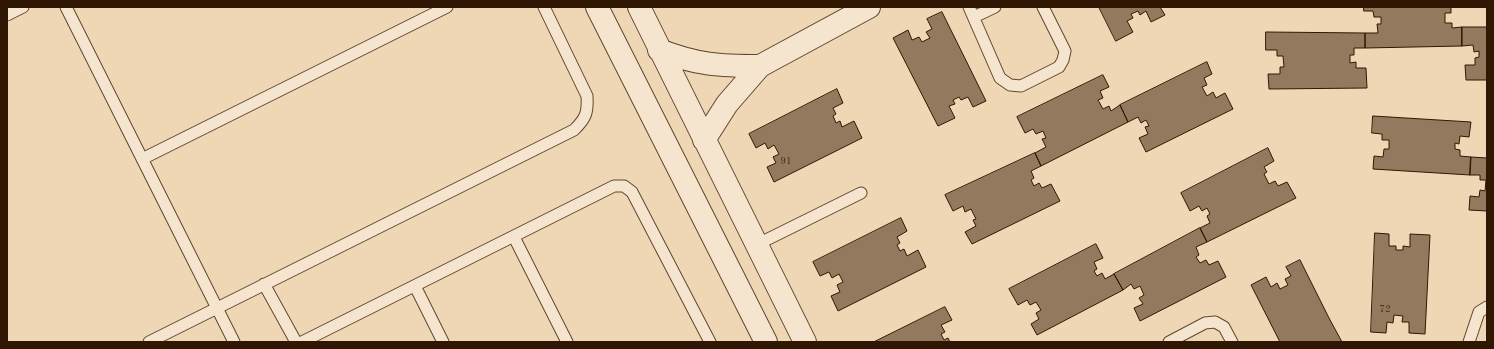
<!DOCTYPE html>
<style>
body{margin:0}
#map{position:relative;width:1494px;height:349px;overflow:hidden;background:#efd6b4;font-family:"Old Standard TT",serif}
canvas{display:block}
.frame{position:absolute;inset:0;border:8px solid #301703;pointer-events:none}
</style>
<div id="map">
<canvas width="1494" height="349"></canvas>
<div class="frame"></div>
</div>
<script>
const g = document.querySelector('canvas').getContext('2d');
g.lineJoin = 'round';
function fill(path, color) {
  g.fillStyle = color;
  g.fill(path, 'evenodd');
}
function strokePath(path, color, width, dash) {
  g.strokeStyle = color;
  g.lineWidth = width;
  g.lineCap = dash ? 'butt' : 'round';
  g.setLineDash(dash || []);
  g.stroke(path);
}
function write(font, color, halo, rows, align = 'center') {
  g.font = font + ' "Old Standard TT",serif';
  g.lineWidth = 3.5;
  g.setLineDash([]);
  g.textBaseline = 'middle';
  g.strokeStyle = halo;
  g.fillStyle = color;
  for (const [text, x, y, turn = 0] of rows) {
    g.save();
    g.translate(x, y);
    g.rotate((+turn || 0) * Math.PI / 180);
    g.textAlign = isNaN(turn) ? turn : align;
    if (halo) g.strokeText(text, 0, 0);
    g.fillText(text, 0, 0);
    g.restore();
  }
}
const building = new Path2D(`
 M1099,7h61l5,8 -14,7 -5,-11 -6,4 -2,-4 -7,3 2,4 -6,3 6,11 -17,9z
 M1364,7h87v6h-6v10h7v5l10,-1v19l-97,2v-15h13l-1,-9h4v-7h-7l-1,-6h-9z
 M942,12l44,89 -13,6 -5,-10 -7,3 -2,-3 -6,3 2,4 -6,2 6,12 -17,8 -45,-88 15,-8 4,10 7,-3 3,5 8,-4 -4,-6 6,-3 -5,-10z
 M1462,27h25v53h-21l-1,-15h10v-7l4,-1v-6l-5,1 -1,-7 -11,1z
 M1266,32l99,1v15h-11v7h-4v8l6,-1v6h10l1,20 -98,1 -1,-15h12v-7h4l-1,-11h-6v-6h-11z
 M1207,62l5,12 -8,4 3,7 -5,2 5,9 6,-4 3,6 9,-5 8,16 -87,43 -7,-14 9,-4 -3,-7 4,-1 -3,-6 -5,3 -3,-6 -10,5 -8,-17z
 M1103,75l6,12 -9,4 3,7 -5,2 5,9 6,-3 2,5 9,-6 8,17 -87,44 -6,-13 11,-6 -4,-8 4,-1 -3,-7 -7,3 -3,-5 -8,4 -8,-16z
 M837,89l6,14 -10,5 3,6 -3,2 3,7 4,-2 2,6 12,-6 8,17 -88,44 -7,-15 9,-4 -3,-6 6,-3 -5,-9 -6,4 -3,-6 -9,5 -7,-14z
 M1373,116l98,6 -2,15 -9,-1 -1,8 -4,-1v6l5,1v6l11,1 -1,18 -97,-6 1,-13 9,1 1,-8h5v-9h-7v-6l-10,-1z
 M1268,148l6,13 -10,6 3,5 -3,2 5,10 6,-3 3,5 9,-4 9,16 -89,44 -7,-14 10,-5 -3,-7 3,-2 -3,-6 -5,3 -3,-5 -9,5 -9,-18z
 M1035,153l6,13 -10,5 3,7 -3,2 3,6 5,-3 3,5 9,-4 9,17 -88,43 -7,-12 11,-6 -3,-6 3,-1 -5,-10 -6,3 -2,-6 -10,5 -8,-16z
 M1471,157l16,1v53l-18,-1 1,-14 9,1 1,-7 5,1 1,-11h-6v-5h-10z
 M901,218l6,13 -10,6 3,6 -3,2 3,6 4,-2 3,7 11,-6 8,17 -88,44 -7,-15 9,-4 -3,-7 6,-3 -4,-8 -7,4 -3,-6 -9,4 -7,-14z
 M1200,228l7,14 -11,5 3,8 -3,2 4,6 6,-3 3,5 9,-4 8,16 -86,44 -6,-13 9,-4 -4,-6 5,-3 -4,-9 -6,3 -3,-5 -8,6 -9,-16z
 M1375,233l14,1v12h7v4h7v-4l7,1v-13l20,1 -5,99 -16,-1v-11h-7l1,-6 -9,-1 -1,8 -6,-1 -1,11 -15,-1z
 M1096,244l7,14 -9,4 3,7 -3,2 3,5 5,-3 3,6 9,-5 9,16 -86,45 -6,-11 8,-5 -3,-6 5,-3 -5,-8 -6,3 -3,-5 -9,5 -9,-16z
 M1300,260l29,58 13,24h-62l-29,-57 15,-8 5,10 6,-4 3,6 8,-4 -3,-6 6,-3 -5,-9z
 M945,307l7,13 -11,5 4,7 -4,2 3,6 4,-2 2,4h-76z`);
fill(building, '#937a5f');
strokePath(building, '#301703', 1);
const lane = new Path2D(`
 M66,7l168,335
 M969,7l31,71 10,7 11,1 38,-19 4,-7 2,-9 -22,-44
 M7,15l16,-8
 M974,17l21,-10
 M142,159l305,-152
 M514,237l53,105
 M756,245l105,-52
 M264,284l32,58
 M415,286l28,56
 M149,342l425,-212c12,-12 14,-17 13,-34l-43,-89
 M302,342l312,-156h10l8,6 78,150
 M1169,342l36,-19 10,-1 9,5 8,15
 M1469,342l10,-30 8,-5`);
const street = new Path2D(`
 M597,7l169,335
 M639,7l166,335
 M659,50c38,15 61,16 101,16
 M704,140l23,-36 33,-38 109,-59`);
strokePath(lane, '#60472f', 13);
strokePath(street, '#60472f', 24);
strokePath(lane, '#f5e4ce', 11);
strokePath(street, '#f5e4ce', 22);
write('10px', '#49301a', null, [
 ["91",786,161],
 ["72",1385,309]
]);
</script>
